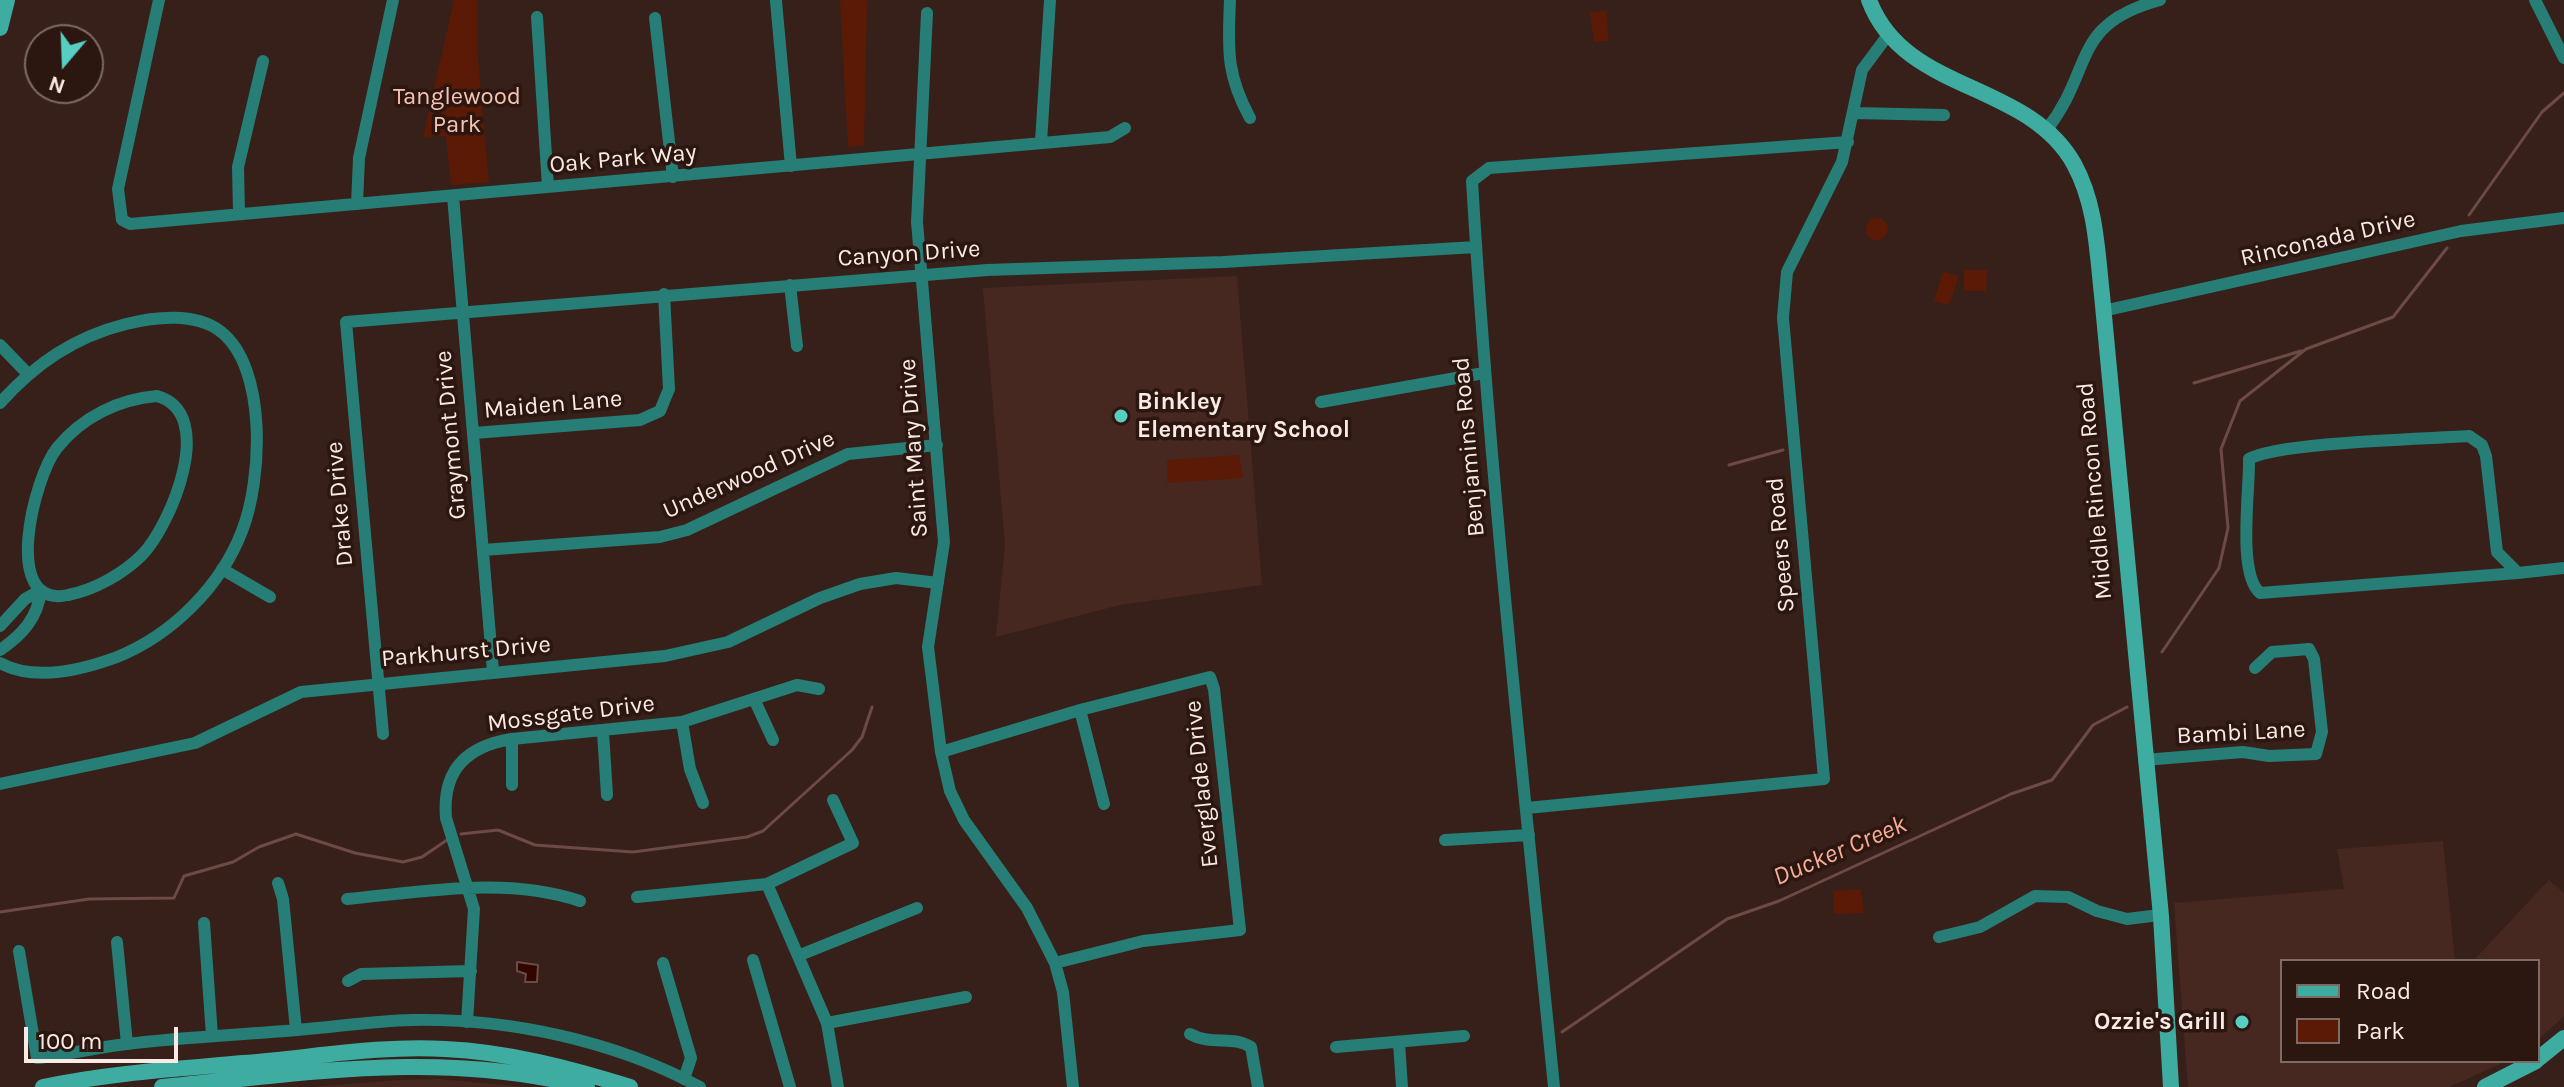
<!DOCTYPE html>
<style>
body{margin:0}
#map{position:relative;width:2564px;height:1087px;overflow:hidden;background:#372019;font-family:Karla,sans-serif}
canvas{display:block}
.legend{position:absolute;left:2280px;top:959px;width:260px;height:104px;box-sizing:border-box;background:#2c1610;border:2px solid #7e6b66;margin:0;padding:10px 14px;list-style:none;font-size:24px;color:#faeae6}
.legend li{display:flex;align-items:center;gap:16px;height:40px}
.legend b{width:40px;border:2px solid #7e6b66}
.north{position:absolute;left:24px;top:24px;width:80px;height:80px;box-sizing:border-box;background:#2c1610;border:2px solid #7e6b66;border-radius:50%;rotate:199deg;font-size:22px;font-weight:700;line-height:32px;text-align:center;color:#faeae6}
.north::after{content:'';display:block;margin:auto;width:28px;height:36px;background:#57cec2;clip-path:polygon(50% 0,100% 100%,50% 72%,0 100%)}
.scale{position:absolute;left:24px;top:1027px;width:154px;height:36px;box-sizing:border-box;border:4px solid #faeae6;border-top:0;padding-left:10px;font-size:24px;line-height:28px;white-space:nowrap;color:#faeae6;-webkit-text-stroke:6px #2c1610;paint-order:stroke}
</style>
<div id="map">
<canvas width="2564" height="1087"></canvas>
<ul class="legend">
<li><b style="height:10px;background:#3eaca1"></b>Road</li>
<li><b style="height:22px;background:#5b1a05"></b>Park</li>
</ul>
<div class="north">N</div>
<div class="scale">100 m</div>
</div>
<script>
const g = document.querySelector('canvas').getContext('2d');
g.lineJoin = 'round';
function fill(path, color) {
  g.fillStyle = color;
  g.fill(path, 'evenodd');
}
function strokePath(path, color, width, dash) {
  g.strokeStyle = color;
  g.lineWidth = width;
  g.lineCap = dash ? 'butt' : 'round';
  g.setLineDash(dash || []);
  g.stroke(path);
}
function write(font, color, halo, rows, align = 'center') {
  g.font = font + ' Karla,sans-serif';
  g.lineWidth = 7;
  g.setLineDash([]);
  g.textBaseline = 'middle';
  g.strokeStyle = halo;
  g.fillStyle = color;
  for (const [text, x, y, turn = 0] of rows) {
    g.save();
    g.translate(x, y);
    g.rotate((+turn || 0) * Math.PI / 180);
    g.textAlign = isNaN(turn) ? turn : align;
    if (halo) g.strokeText(text, 0, 0);
    g.fillText(text, 0, 0);
    g.restore();
  }
}
fill(new Path2D(`
 M1237,276l25,309 -142,20 -124,32 9,-92 -22,-257z
 M2443,841l12,120h-173v100h225l-58,26h-261l-14,-184 170,-14 -7,-40z
 M2549,880l15,13v123l-26,24v-79h-65z
 M439,1079l88,8h-218l92,-7z`), '#462820');
fill(new Path2D(`
 M454,0h23v47l12,135 -38,3 -5,-49 -23,1z
 M840,0h27l-3,145 -16,2z
 M1606,11l3,30 -15,1 -4,-30z
 M1866 229a11 11 0 1 1 22 0a11 11 0 1 1-22 0Z
 M1964,270h23l-1,21h-22z
 M1943,272l16,4 -10,29 -15,-4z
 M1239,455l4,23 -76,5v-23z
 M1861,889l3,24 -30,1 -1,-23z`), '#5b1a05');
const water = new Path2D(`
 M517,962l21,3 -1,17h-12l1,-8 -9,-3z`);
fill(water, '#310500');
strokePath(water, '#6d4a45', 2);
strokePath(new Path2D(`
 M2469,215l73,-103 22,-19
 M2194,383l107,-32
 M1729,465l54,-15
 M2162,652l57,-84 9,-40 -7,-79 19,-48 66,-52 87,-32 54,-69
 M461,834l37,-4 37,15 98,7 114,-15 16,-6 89,-81 10,-13 10,-30
 M0,912l89,-13 85,-1 10,-22 49,-14 26,-15 37,-13 59,19 48,9 19,-5 25,-17
 M1562,1032l165,-113 52,-18 232,-107 41,-14 41,-55 34,-18`), '#6d4a45', 3);
strokePath(new Path2D(`
 M159,0l-41,189 4,31 8,4 980,-87 15,-9
 M1230,0c-2,49 -4,74 20,118
 M2535,0l29,58
 M776,1l15,165
 M927,13l-10,209 27,320 -16,105 13,105 9,39 14,29 63,88 28,55 8,29 10,95
 M537,17l11,170
 M655,18l18,159
 M1855,113l89,2
 M2047,129c47,-59 23,-105 113,-129
 M1041,142l9,-142
 M453,196l40,475
 M357,204l2,-46 34,-158
 M239,213l-1,-46 25,-106
 M790,285l7,61
 M2103,311l358,-80 103,-13
 M0,345l27,28
 M157,396c61,17 14,129 -15,159 -19,19 -48,35 -74,40 -68,15 -34,-118 -11,-147 25,-31 62,-49 100,-52z
 M1321,402l163,-29
 M0,403c35,-39 74,-66 126,-79 28,-7 69,-12 94,7 48,36 42,150 22,200 -21,55 -70,104 -125,126 -35,13 -82,25 -117,6
 M474,433l166,-13 20,-9 9,-22 -5,-95
 M483,550l177,-13 27,-7 161,-76 89,-9
 M222,569l48,28
 M2518,573l-258,20c-23,-20 -10,-104 -11,-134 29,-17 178,-20 220,-23l13,9 4,11 11,96 21,21 46,-5
 M0,626l25,-27 16,-9
 M0,650c22,-15 38,-32 41,-60
 M755,701l18,39
 M1080,710l24,94
 M682,722l8,47 13,34
 M603,732l4,63
 M383,734l-37,-412 641,-52 236,-8 253,-15
 M512,739v46
 M941,752l139,-42 130,-33 4,12 26,241 -97,11 -88,22
 M2144,760l99,-8 26,4 47,-2 6,-22 -8,-73 -5,-10 -37,3 -17,16
 M0,784l195,-41 106,-51 364,-36 63,-14 92,-44 40,-14 36,-6 42,5
 M1527,808l297,-29 -41,-461 4,-46 55,-110 20,-92 26,-35
 M1445,840l84,-5
 M278,883l5,16 13,131
 M767,884l60,139 11,64
 M637,897l130,-13 86,-41 -20,-43
 M347,899c76,-7 159,-23 233,2
 M204,923l8,113
 M1939,937l41,-10 55,-31 33,1 29,14 30,8 33,-4
 M117,942l10,102
 M19,951l18,107c30,-3 60,-11 90,-14 56,-7 113,-9 170,-14 38,-3 77,-9 115,-10 97,-2 203,21 288,67
 M800,955l117,-47
 M753,960l37,127
 M663,963l28,95 -7,21
 M348,981l13,-7 110,-3
 M467,1022l7,-113 -28,-91c-4,-48 21,-72 66,-79l170,-17 115,-37 22,4
 M827,1023l139,-26
 M1190,1034c22,12 43,1 61,13l7,40
 M1399,1043l3,44
 M1336,1047l128,-11
 M1554,1087c-30,-302 -64,-603 -82,-906l17,-13 359,-26`), '#267e76', 12);
strokePath(new Path2D(`
 M1869,0c35,94 158,80 205,164 22,40 23,86 28,131l59,621 10,171
 M0,28l7,-28
 M2538,1059l26,-21
 M43,1087c66,-14 133,-18 200,-24 67,-5 135,-18 202,-14 63,3 125,19 185,38
 M162,1087c147,-14 279,-37 425,0
 M2485,1087l51,-26`), '#3eaca1', 16);
for (const [x, y, r, color] of [
 [1121,416,8,"#57cec2"],
 [2242,1022,8,"#57cec2"]
]) {
  const dot = new Path2D();
  dot.arc(x, y, r, 0, 2 * Math.PI);
  g.fillStyle = color;
  g.fill(dot);
  strokePath(dot, '#2c1610', 3);
}
write('24px', '#f5c3b4', '#2c1610', [
 ["Tanglewood",457,97],
 ["Park",457,125]
]);
write('24px', '#faeae6', '#2c1610', [
 ["Oak Park Way",623,159,-5],
 ["Rinconada Drive",2328,239,-13],
 ["Canyon Drive",909,254,-4],
 ["Maiden Lane",553,405,-5],
 ["Graymont Drive",451,435,-95],
 ["Benjamins Road",1469,447,-95],
 ["Saint Mary Drive",914,448,-94],
 ["Underwood Drive",749,475,-24],
 ["Middle Rincon Road",2095,491,-95],
 ["Drake Drive",340,504,-95],
 ["Speers Road",1781,545,-95],
 ["Parkhurst Drive",466,652,-5],
 ["Mossgate Drive",571,714,-7],
 ["Bambi Lane",2241,733,-3],
 ["Everglade Drive",1202,784,-96]
]);
write('bold 24px', '#faeae6', '#2c1610', [
 ["Binkley",1137,402],
 ["Elementary School",1137,430],
 ["Ozzie's Grill",2226,1022,"right"]
], 'left');
write('italic 26px', '#f7ad98', '#2c1610', [
 ["Ducker Creek",1840,851,-23]
]);
</script>
